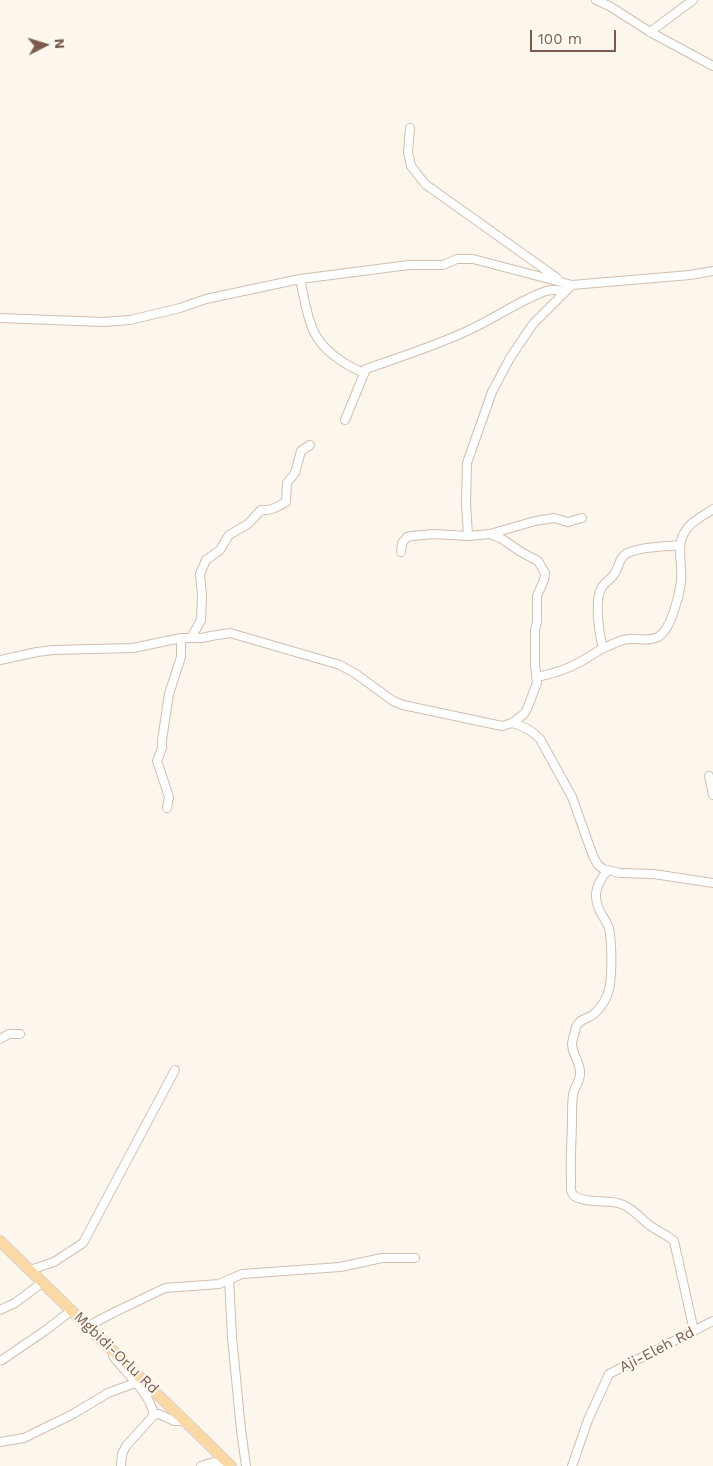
<!DOCTYPE html>
<style>
body{margin:0}
#map{position:relative;width:713px;height:1466px;overflow:hidden;background:#fdf6ec;font-family:"Work Sans",sans-serif}
canvas{display:block}
.north{position:absolute;left:20px;top:20px;width:50px;height:50px;-webkit-text-stroke:4px #fffaf3;paint-order:stroke;rotate:85deg;font-size:14px;font-weight:700;line-height:20px;text-align:center;color:#7a5c4d}
.north::after{content:'';display:block;margin:auto;width:18px;height:22px;background:#7a5c4d;clip-path:polygon(50% 0,100% 100%,50% 72%,0 100%)}
.scale{position:absolute;left:530px;top:30px;width:86px;height:22px;box-sizing:border-box;border:2px solid #7a5c4d;border-top:0;padding-left:6px;font-size:15px;line-height:18px;white-space:nowrap;color:#7a5c4d;-webkit-text-stroke:4px #fffaf3;paint-order:stroke}
</style>
<div id="map">
<canvas width="713" height="1466"></canvas>
<div class="north">N</div>
<div class="scale">100 m</div>
</div>
<script>
const g = document.querySelector('canvas').getContext('2d');
g.lineJoin = 'round';
function strokePath(path, color, width, dash) {
  g.strokeStyle = color;
  g.lineWidth = width;
  g.lineCap = dash ? 'butt' : 'round';
  g.setLineDash(dash || []);
  g.stroke(path);
}
function write(font, color, halo, rows, align = 'center') {
  g.font = font + ' "Work Sans",sans-serif';
  g.lineWidth = 4;
  g.setLineDash([]);
  g.textBaseline = 'middle';
  g.strokeStyle = halo;
  g.fillStyle = color;
  for (const [text, x, y, turn = 0] of rows) {
    g.save();
    g.translate(x, y);
    g.rotate((+turn || 0) * Math.PI / 180);
    g.textAlign = isNaN(turn) ? turn : align;
    if (halo) g.strokeText(text, 0, 0);
    g.fillText(text, 0, 0);
    g.restore();
  }
}
const minor = new Path2D(`
 M596,0l15,7 39,25 63,34
 M650,32l43,-32
 M410,128l-2,24 3,14 14,18 132,94
 M300,279c4,17 6,36 14,53 9,19 31,33 50,41
 M0,318l103,4 27,-2 50,-12 26,-9 94,-20 109,-14h34l14,-6h16l99,26 118,-10 23,-4
 M345,420l21,-51c34,-12 69,-23 101,-38 27,-12 51,-30 79,-40 7,-2 12,-1 19,0
 M468,536l-2,-33 1,-40 25,-71 18,-34 23,-34 39,-39
 M401,552l1,-9 5,-6 5,-1 22,-2 34,2 22,-2 45,-13 19,-3 14,4 14,-4
 M191,638l10,-18 1,-24 -2,-22 6,-14 14,-10 9,-15 19,-11 13,-14c10,1 16,-3 25,-8l1,-19 8,-10 6,-22 9,-6
 M603,648c-4,-14 -9,-49 -1,-61 4,-6 10,-8 13,-14 5,-9 4,-17 15,-21 15,-6 34,-5 50,-7
 M0,660l37,-8 16,-2 80,-2 48,-10h21l9,-2 19,-3 110,32 16,9 37,27 10,4 99,21 10,-3 12,-9 3,-5 10,-26 -2,-18v-35l2,-8v-26l7,-16 1,-7 -7,-12 -17,-9 -19,-13 -12,-5
 M537,677c15,-3 29,-7 43,-15 9,-5 17,-11 26,-15 7,-3 14,-7 22,-8 10,-1 20,3 30,-2 13,-7 21,-41 23,-55 2,-17 -6,-37 5,-52 6,-10 18,-14 27,-21
 M512,723c12,3 20,7 28,16l32,58 21,59 5,9 5,4 17,4 34,1 59,9
 M709,776l4,19
 M167,808l2,-11 -12,-36 5,-13v-8l7,-46 12,-37v-19
 M607,871c-12,15 -15,26 -5,44 3,5 5,8 7,13 3,16 3,41 1,57 -2,12 -7,21 -16,29 -6,5 -15,5 -18,13 -1,5 -4,13 -4,18 1,11 9,18 8,29 0,8 -6,13 -7,21 -1,7 -1,15 -1,23 0,20 -2,40 -1,60 0,5 -1,11 1,15 5,11 36,7 46,10 15,4 22,16 34,24 7,5 15,8 22,14l20,90
 M0,1039l9,-5h11
 M30,1270l24,-8 29,-19 92,-173
 M229,1279l3,58 9,93 5,36
 M0,1310l15,-7 28,-21
 M88,1326l27,-14 50,-24 54,-4 23,-10 98,-7 42,-9h33
 M113,1356c14,19 36,35 41,59
 M2,1360l44,-30 26,-20
 M0,1442l24,-4 49,-24 35,-21 27,-10
 M121,1466l1,-12 4,-8 28,-31 5,-1 15,7h11
 M201,1466l13,-4 11,4
 M572,1466l16,-46 21,-46 104,-53`);
const major = new Path2D(`
 M0,1241l231,225`);
strokePath(minor, '#d1beb0', 10);
strokePath(major, '#dad1cd', 12);
strokePath(minor, '#fff', 8);
strokePath(major, '#fbd9a5', 10);
write('15px', '#7a5c4d', '#fffaf3', [
 ["Aji-Eleh Rd",657,1350,-27],
 ["Mgbidi-Orlu Rd",116,1353,44]
]);
</script>
